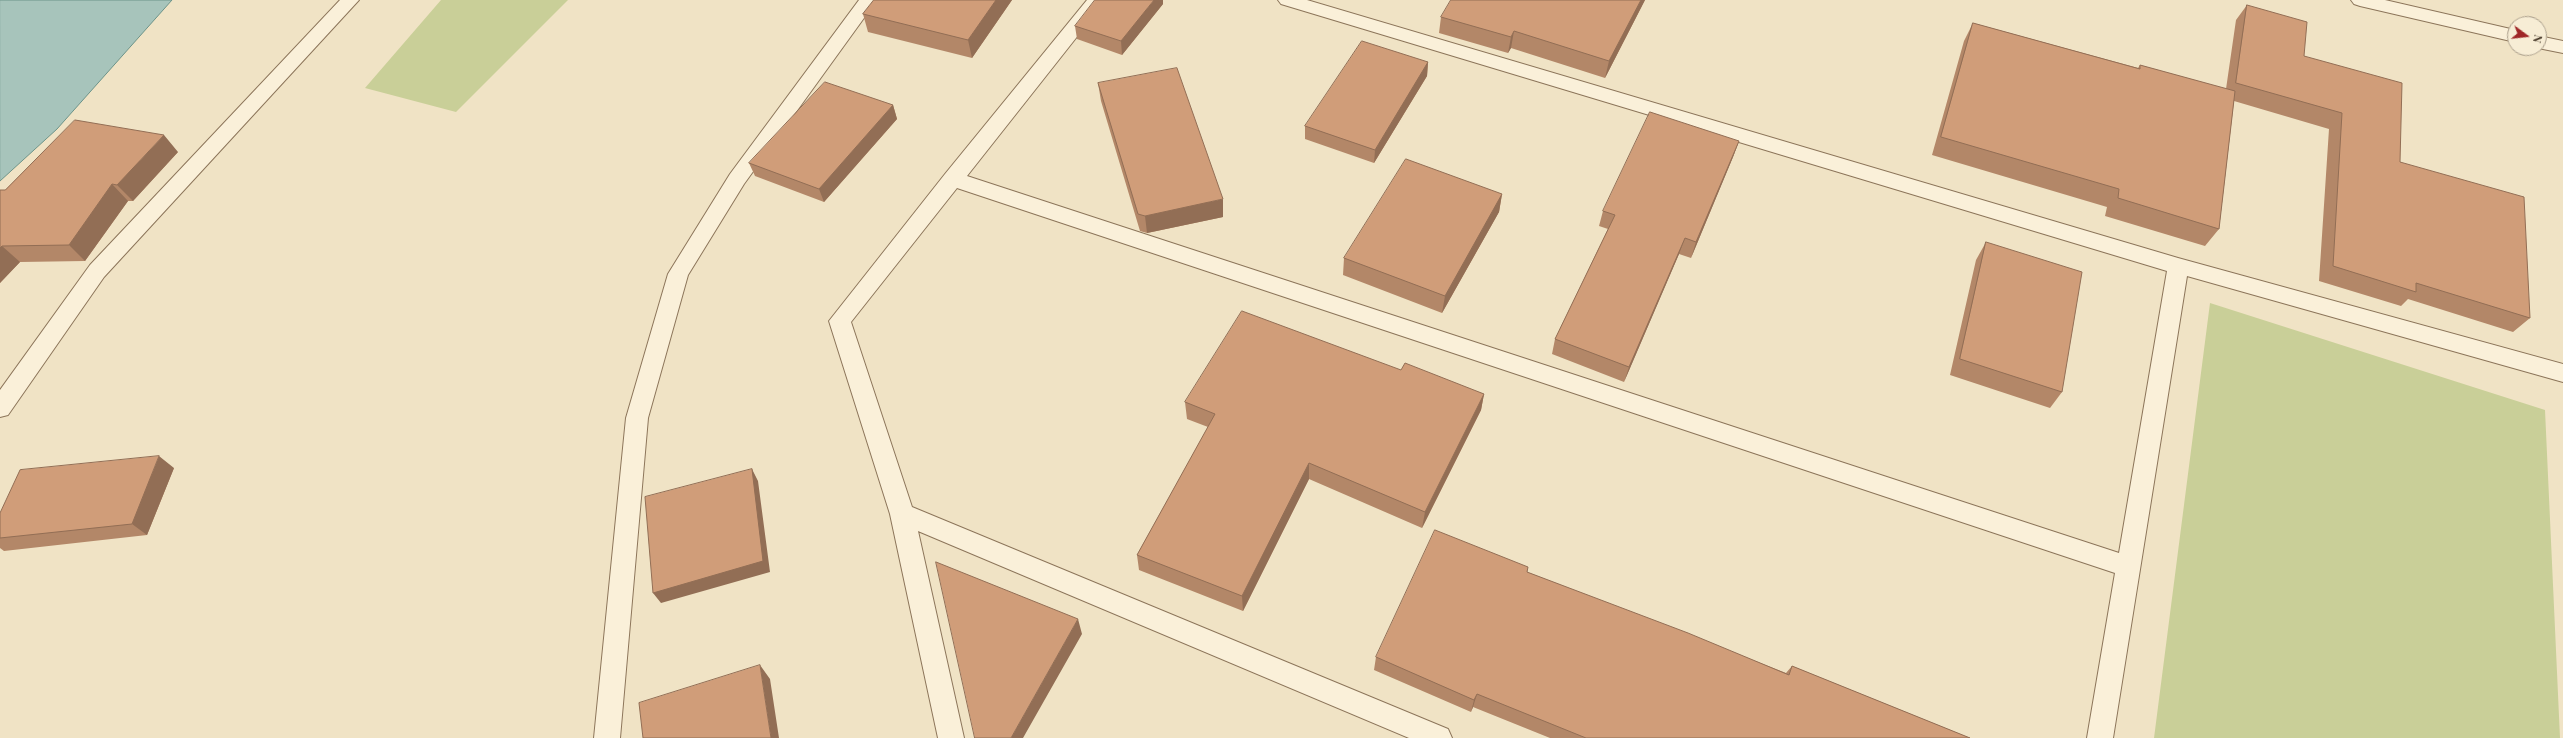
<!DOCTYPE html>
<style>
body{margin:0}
#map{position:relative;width:2563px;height:738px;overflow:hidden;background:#f0e3c5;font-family:"Playfair Display",serif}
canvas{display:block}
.north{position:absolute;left:2507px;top:16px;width:40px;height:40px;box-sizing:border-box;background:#f7edd5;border:1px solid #aca08c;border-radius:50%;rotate:105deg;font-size:11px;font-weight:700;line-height:16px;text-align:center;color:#3c2d1e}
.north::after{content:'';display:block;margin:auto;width:14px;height:18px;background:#9f2627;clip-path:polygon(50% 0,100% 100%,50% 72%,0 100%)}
</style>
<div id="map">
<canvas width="2563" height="738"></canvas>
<div class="north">N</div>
</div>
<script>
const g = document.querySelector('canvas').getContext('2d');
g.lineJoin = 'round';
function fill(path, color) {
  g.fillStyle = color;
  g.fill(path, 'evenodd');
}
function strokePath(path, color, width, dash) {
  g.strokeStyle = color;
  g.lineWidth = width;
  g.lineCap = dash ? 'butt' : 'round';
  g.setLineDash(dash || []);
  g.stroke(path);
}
fill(new Path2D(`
 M441,0h127l-112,112 -91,-24z
 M2210,303l335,107 15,328h-406z`), '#c9cf98');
const water = new Path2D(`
 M0,0h172l-115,129 -57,52z`);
fill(water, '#a7c4bb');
strokePath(water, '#6c9389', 1);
const minor = new Path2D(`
 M340,0h19l-255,277 -96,138 -8,2v-27l90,-125z
 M859,0h18l-133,184 -56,91 -40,143 -28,320h-26l32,-320 42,-144 62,-100z
 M1087,0h19l-139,176 1152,377 48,-282 -886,-267 -3,-4h29l871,258 385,106v18l-376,-106 -74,462h-26l28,-165 -1158,-385 -106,134 61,185 536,222 4,9h-43l-491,-207 46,207h-26l-48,-224 -61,-193 116,-147z
 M2351,0h34l130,30v12l-155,-36 -6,-2z
 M2539,36l24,5v12l-25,-5z`);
strokePath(minor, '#8c755a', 2);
fill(minor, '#faf0d9');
fill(new Path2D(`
 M874,0h138l-40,58 -104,-26 -5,-18z
 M1645,0l-40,78 -94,-30 -3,5 -69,-20 2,-16z
 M1163,4l-41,51 -45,-16 -2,-13z
 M2247,5l57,51 96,106 130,156 -17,14 -105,-33 -7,7 -82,-25 10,-152 -95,-28 -15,128 -14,17 -100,-30 2,-9 -175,-52 32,-114 9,-18 165,45 2,-3 86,24 10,-69z
 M1428,62l-1,14 -53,87 -69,-24v-13z
 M1098,83l125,134 -76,16 -7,-2 -39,-130z
 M893,105l4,14 -73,83 -69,-26 -6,-13z
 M1739,141l-6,16 -42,101 -12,-4 -55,128 -72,-28 3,-15 53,-110 -9,-3 4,-15z
 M178,152l-45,49h-5l-43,60 -65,1 -20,21 5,-93z
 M1502,194l-3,18 -57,101 -99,-38 1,-17z
 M1986,242l76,150 -12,16 -100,-33 26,-115z
 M1401,370l83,24 -3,16 -59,118 -113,-49 -66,132 -104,-41 -2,-15 71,-128 -21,-8 -2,-17z
 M174,468l-27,67 -143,16 -4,-3v-35z
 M1528,567l-1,5 259,101 6,-7 178,72h-420l-77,-31 -2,5 -97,-42 2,-13z`), '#b38768');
fill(new Path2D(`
 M996,0h16l-40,58 -4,-18z
 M1154,0h9v4l-41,51 -1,-14z
 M1641,0h4l-40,78 4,-17z
 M1514,31l-3,17 -3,5 3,-16z
 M1428,62l-1,14 -53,87 1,-13z
 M893,105l4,14 -73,83 -5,-13z
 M164,135l14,17 -45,49 -16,-16z
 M1739,141l-6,16 -42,101 5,-16z
 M112,184l16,17 -43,60 -16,-16z
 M1502,194l-3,18 -57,101 3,-17z
 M1223,199v18l-76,16 -2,-17z
 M1685,238l-6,16 -55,128 5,-15z
 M2,246l18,16 -20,21v-35z
 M1484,394l-3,16 -59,118 3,-16z
 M159,456l15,12 -27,67 -15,-11z
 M1309,463v16l-66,132 -1,-15z
 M752,469l6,12 12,91 -109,31 -8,-10z
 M1078,619l4,15 -59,104h-12z
 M760,665l10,14 9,59h-8z
 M1477,694l-4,13 -2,5 3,-12z`), '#926e55');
const building = new Path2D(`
 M874,0h122l-28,40 -105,-26z
 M1095,0h59l-33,41 -46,-15z
 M1451,0h190l-32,61 -95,-30 -3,6 -70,-20z
 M2247,5l60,17 -3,34 98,27 -2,79 124,35 6,121 -114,-35v9l-83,-26 9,-153 -106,-30z
 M1973,23l167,46v-4l95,26 -16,138 -101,-31 1,-9 -178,-52z
 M1362,41l66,21 -53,88 -70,-24z
 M1177,68l46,131 -78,17 -7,-2 -40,-131z
 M825,82l68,23 -74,84 -70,-26z
 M1650,112l89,29 -43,101 -11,-4 -56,129 -74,-28 60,-124 -12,-4z
 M75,120l89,15 -47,50 -5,-1 -43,61 -67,1 -2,2v-58h5z
 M1406,159l96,35 -57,102 -101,-38z
 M1986,242l96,30 -20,120 -102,-33z
 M1242,311l159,59 4,-7 79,31 -59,118 -116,-49 -67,133 -105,-41 78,-141 -30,-12z
 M159,456l-27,68 -132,14v-25l20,-43z
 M752,469l11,92 -110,32 -8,-96z
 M1435,530l93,37 -1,5 161,61 101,42 3,-9 178,72h-384l-109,-44 -3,6 -98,-43z
 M936,562l142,57 -67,119h-36z
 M760,665l11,73h-128l-4,-35z`);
fill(building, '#d09d79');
strokePath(building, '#926e55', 1);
</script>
